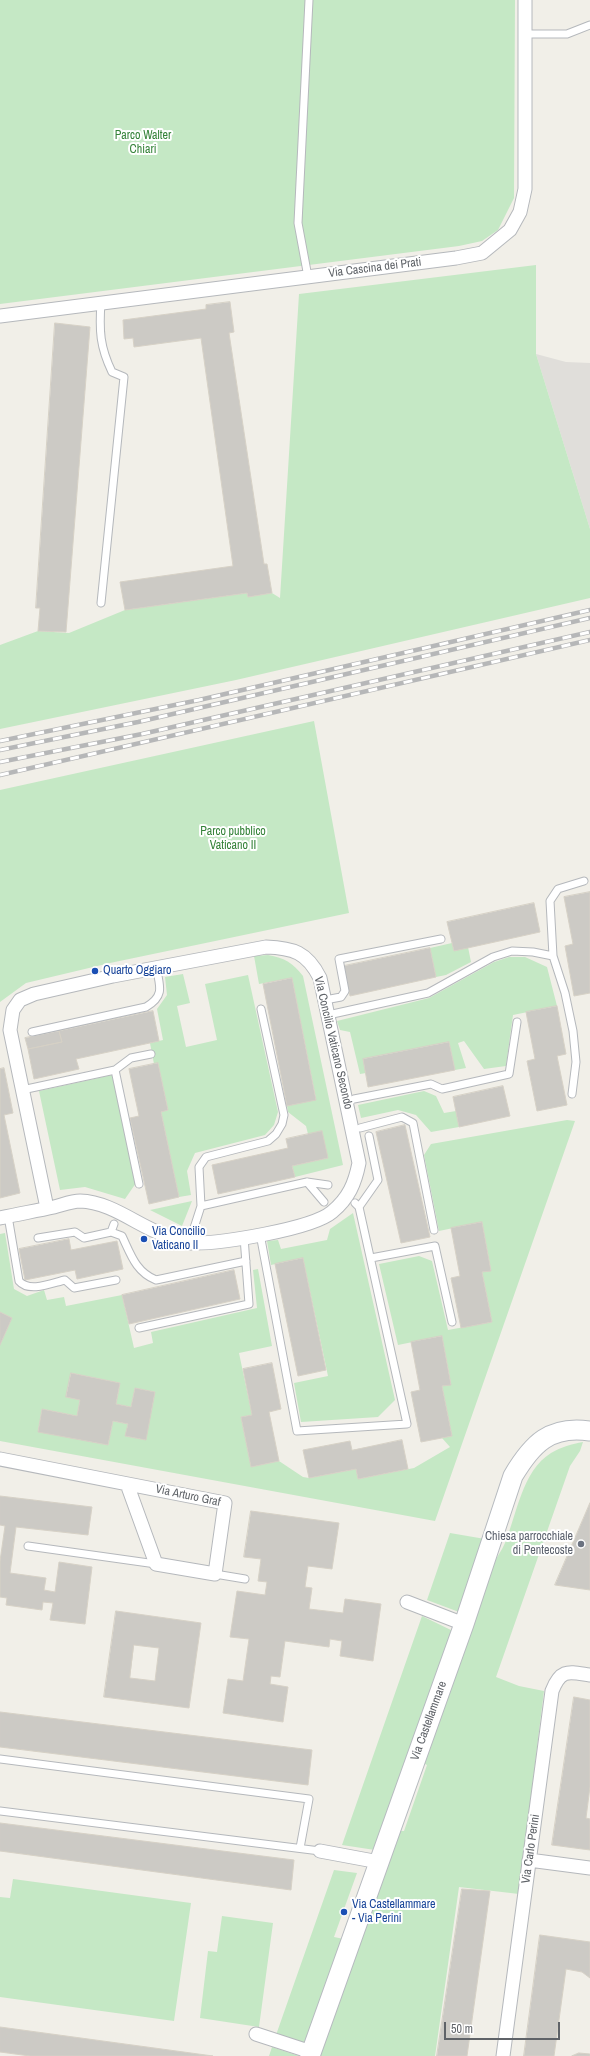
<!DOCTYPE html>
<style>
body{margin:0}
#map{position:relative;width:590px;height:2056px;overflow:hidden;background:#f1efe8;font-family:"Archivo Narrow",sans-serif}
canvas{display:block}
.scale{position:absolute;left:444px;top:2022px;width:116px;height:18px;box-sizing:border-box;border:2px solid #5f6368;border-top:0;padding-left:5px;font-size:12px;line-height:14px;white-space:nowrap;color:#5f6368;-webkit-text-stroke:3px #fff;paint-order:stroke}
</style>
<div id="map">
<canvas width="590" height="2056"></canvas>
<div class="scale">50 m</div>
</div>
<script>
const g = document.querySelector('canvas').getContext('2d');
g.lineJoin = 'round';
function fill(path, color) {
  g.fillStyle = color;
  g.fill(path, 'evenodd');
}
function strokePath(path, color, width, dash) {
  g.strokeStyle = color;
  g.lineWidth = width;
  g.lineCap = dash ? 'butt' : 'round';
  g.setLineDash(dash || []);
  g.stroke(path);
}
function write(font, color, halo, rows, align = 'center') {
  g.font = font + ' "Archivo Narrow",sans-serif';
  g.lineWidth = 4;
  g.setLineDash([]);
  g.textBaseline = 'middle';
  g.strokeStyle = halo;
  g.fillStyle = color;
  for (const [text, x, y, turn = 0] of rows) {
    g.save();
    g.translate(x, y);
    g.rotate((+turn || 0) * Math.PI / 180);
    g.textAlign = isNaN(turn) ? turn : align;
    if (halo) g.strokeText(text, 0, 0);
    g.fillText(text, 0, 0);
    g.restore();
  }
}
fill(new Path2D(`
 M536,354l30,8 24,1v166z`), '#e0deda');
fill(new Path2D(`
 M0,0h515l-1,198 -16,32 -16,11 -23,5 -459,58z
 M536,265v89l54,175v69l-354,82 -236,49v-84l38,-14 31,2 56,-23 122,-17 1,4 24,-4 8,5 19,-304z
 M314,721l35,192 -239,50 -84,20 -26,19v-212z
 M452,943l2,8 14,-4 3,15 -25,13 -10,2 -6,-29z
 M268,955c17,3 25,8 35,21l40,189 -48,12 -3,-11 36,-8 -20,-24 -2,-8 -18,-14 -1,-6 29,-7 -24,-121 -33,6 -5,-28z
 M509,957h16l22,10 10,39 -44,9 -7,51 -22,3 -20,-28 -6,2 8,25 -11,2 -6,-28 -86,17 3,14 -6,1 -10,-42 -10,-2 -3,-9 92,-23 65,-36z
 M183,974l7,29 -13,3 9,41 31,-7 -12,-56 43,-9 30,137 -4,13 -9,10 -70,18 -8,18 4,24 -12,2 -18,-85 7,-2 -10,-47 -4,1 -4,-21 13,-3 -6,-31 10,-14 -2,-18z
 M112,1075l24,108 -11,16 -40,-12 -25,3 -21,-99z
 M424,1091l12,5 8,17 12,-2 3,16 -28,5 -15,-17 -18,-5 -37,8 -3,-13z
 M567,1120l8,1 -140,400 -435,-80v-96l12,-27 -12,-6v-78l5,-1 9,56 13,7 17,-6 3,10 17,-3 2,9 56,-11 12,53 19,-5 -2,-11 106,-24 -4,-38 5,-1 14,77 -33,7 13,62 -11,2 10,50 28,-6 24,16 6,1 47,-9 2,10 56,-11 36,-21 -8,-9 10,-2 -10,-50 9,-2 -9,-48 -44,9 -19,-81 40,-8 13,5 16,69 44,-8 -10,-50 9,-2 -9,-48 -43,9 -15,-76 7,-11zM71,1373l49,10 -4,21 15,3 4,-19 20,4 -10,48 -19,-4 2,-12 -15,-3 -5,24 -70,-14 4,-22 35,7 3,-16 -14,-3z
 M192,1201l-10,25 -32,-16z
 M353,1213l42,187 -17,17 -77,5 -7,-39 34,-7 -25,-118 -32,7 -4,-24 11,-1 3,9 46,-9 3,-11z
 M583,1442l-3,9 -10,15 -74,211 23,9 25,5 -25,203 -60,-7 -24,169h-115l79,-225h5l23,-66 -4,-2 70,-199c4,-7 9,-14 12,-21 12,-29 17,-72 46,-90 10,-6 21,-9 32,-11z
 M450,1533l35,6 -26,73 -32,-12z
 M422,1616l31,15 -78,219 -33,-5z
 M334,1870l23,3 -23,64 10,2 -38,106 -30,-10z
 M13,1879l178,24 -17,118 -174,-24v-100l10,1z
 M222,1916l51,7 -14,104 -59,-9 8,-67 9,1z
 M272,2047l27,9h-30z`), '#c5e8c5');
const building = new Path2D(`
 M230,302l4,30 -5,1 35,231h3l5,29 -24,4 -1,-4 -122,17 -5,-28 113,-16 -32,-228 -67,9 -1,-9 -9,1 -1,-19 83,-11v-4z
 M55,323l35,4 -24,305 -28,-1 2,-23h-4z
 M590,892v101l-16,3 -9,-50 8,-2 -9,-47z
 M534,903l6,29 -86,19 -7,-29z
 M430,948l6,29 -86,19 -6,-30z
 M292,978l24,122 -29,6 -24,-122z
 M557,1006l9,48 -9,2 10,49 -30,6 -10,-50 8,-2 -9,-47z
 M153,1011l6,30 -83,18 3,10 -45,10 -6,-30 34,-7 -3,-11z
 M59,1031l3,11 -34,7 -3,-11z
 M449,1042l6,28 -87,17 -5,-28z
 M158,1063l10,47 -7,2 18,85 -30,7 -19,-86 9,-2 -10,-47z
 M4,1068l9,45 -9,2 16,78 -20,5v-129z
 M503,1086l7,30 -51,11 -6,-30z
 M405,1125l25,112 -29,6 -25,-111z
 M322,1131l6,27 -36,8 3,11 -77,17 -6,-29 76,-17 -2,-9z
 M482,1222l9,49 -9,1 10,50 -31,6 -10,-50 9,-2 -9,-48z
 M69,1239l2,11 46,-9 6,28 -46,10 -2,-9 -50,10 -6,-31z
 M303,1258l23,112 -28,6 -23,-112z
 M234,1270l6,29 -111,25 -7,-29z
 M0,1312l12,6 -12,27z
 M442,1336l9,49 -9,1 10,50 -31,6 -10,-50 9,-2 -9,-48z
 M272,1363l9,46 -12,3 10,49 -28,6 -10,-50 11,-2 -9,-46z
 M71,1373l49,10 -4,21 15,3 4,-19 20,4 -9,48 -21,-4 3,-12 -15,-3 -5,24 -70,-13 4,-23 35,7 3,-16 -14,-3z
 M402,1440l6,29 -50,10 -2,-10 -47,9 -6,-28 47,-9 2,9z
 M0,1496l92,11 -4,28 -72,-8 -6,46 36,5 -2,12 11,2 4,-30 33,5 -7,57 -35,-4 3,-17 -10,-1 -1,8 -36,-5 1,-7 -7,-1v-36l5,-35 -5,-1z
 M590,1503v87l-35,-5z
 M251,1511l88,12 -7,46 -24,-3 -3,21 7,1 -3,21 34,4 2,-14 36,5 -8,57 -33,-5 2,-15 -12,-2 -1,8 -44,-6 -5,36 -9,-1 -1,8 18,3 -5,35 -60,-9 5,-34 15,2 6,-42 -19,-2 7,-46 28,4 2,-13 -9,-1 3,-22 -17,-2z
 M116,1611l85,12 -12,85 -85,-11zM134,1645l25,3 -4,33 -25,-3z
 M574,1697l16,3v87l-4,31 4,1v31l-38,-5z
 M0,1712l312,38 -4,35 -308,-38z
 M0,1823l294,37 -3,30 -291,-39z
 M462,1889l28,2 -23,165h-30z
 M540,1935l50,7v36l-8,-6 -16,-3 -12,87h-30z
 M0,2027l213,29h-183l-30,-4z
 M579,2053l11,1v2h-18z`);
fill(building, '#cccac5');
strokePath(building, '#d6d1c6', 1);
const lane = new Path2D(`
 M525,34h42l23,-9
 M308,277l-10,-54 11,-223
 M101,303c-2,28 -1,44 11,69l12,5 -23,226
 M325,1000l16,-3 4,-6 -6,-32 102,-20
 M328,1015l100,-22 65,-36 19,-6 21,1 20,4
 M32,1032l114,-25c19,-11 14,-21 10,-40
 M115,1070l24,114
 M22,1090l93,-20 16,-12 20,-4
 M572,1094l4,-32 -3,-31 -8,-38 -12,-37 -3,-55 8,-12 26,-8
 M354,1099l77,-15 11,5 67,-15 8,-52
 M360,1128l42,-11 11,6 21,107
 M307,1182l17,20
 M201,1206l106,-24 21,3
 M359,1207l19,-27 -9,-44
 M8,1216l11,65c10,12 33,2 46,-1l9,8 42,-8
 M193,1231l8,-25 -2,-39 7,-10 62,-16 8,-7 6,-10 2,-9 -23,-106
 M111,1232l11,4c9,19 14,36 34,44l90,-19
 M260,1234l37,197 110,-7 -48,-217 -4,-4
 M38,1238l37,-6 9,6 27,-6 3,-8
 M371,1258l64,-12 17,76
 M139,1328l110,-24 -5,-67
 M28,1546l128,18
 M215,1574l30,5
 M0,1759l309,40 -9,49
 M0,1811l320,40`);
const street = new Path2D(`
 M0,316l456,-58 26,-5 28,-23 10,-18 5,-23v-189
 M0,1218c18,-4 36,-7 54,-11 8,-2 18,-6 26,-6 34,1 62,29 93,37 6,2 12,4 18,5 28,1 121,-14 141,-31 17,-14 23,-29 27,-49l-39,-185c-13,-26 -27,-30 -54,-31l-153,29 -79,18 -14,6 -7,10 -3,20 37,178
 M0,1459l225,44 -10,71 -59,-10 -29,-80
 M407,1602l57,22
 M320,1851l59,11
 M529,1860l61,8
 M256,2034l55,18
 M503,2056l49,-365c9,-23 17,-19 38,-16`);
const secondary = new Path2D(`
 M310,2056l154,-432 49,-148c19,-32 37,-51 77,-45`);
strokePath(lane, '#b5b8bc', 9);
strokePath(street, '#b5b8bc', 15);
strokePath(secondary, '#b6babf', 21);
strokePath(lane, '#fff', 7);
strokePath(street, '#fff', 13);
strokePath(secondary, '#fff', 19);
const rail = new Path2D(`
 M0,741l199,-41 391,-90
 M0,750l138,-28 452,-104
 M0,762l142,-28 448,-102
 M0,775l590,-135`);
strokePath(rail, '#b6b7b8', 4.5);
strokePath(rail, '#fff', 3, [9]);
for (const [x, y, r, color] of [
 [95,971,4,"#1a4fb4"],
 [144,1239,4,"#1a4fb4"],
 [581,1544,4,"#6b7280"],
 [344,1912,4,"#1a4fb4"]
]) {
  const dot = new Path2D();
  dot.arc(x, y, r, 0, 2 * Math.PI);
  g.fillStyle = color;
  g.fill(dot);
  strokePath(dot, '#fff', 1.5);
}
write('12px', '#348238', '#fff', [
 ["Parco Walter",143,136],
 ["Chiari",143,150],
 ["Parco pubblico",233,832],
 ["Vaticano II",233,846]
]);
write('12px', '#5f6368', '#fff', [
 ["Via Cascina dei Prati",375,268,-7],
 ["Via Concilio Vaticano Secondo",333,1043,77],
 ["Via Arturo Graf",188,1496,12],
 ["Via Castellammare",429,1721,-70],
 ["Via Carlo Perini",531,1849,-82]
]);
write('12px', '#164399', '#fff', [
 ["Quarto Oggiaro",103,971],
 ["Via Concilio",152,1232],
 ["Vaticano II",152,1246],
 ["Via Castellammare",352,1905],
 ["- Via Perini",352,1919]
], 'left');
write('12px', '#5b616d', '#fff', [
 ["Chiesa parrocchiale",573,1537],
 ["di Pentecoste",573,1551]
], 'right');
</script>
